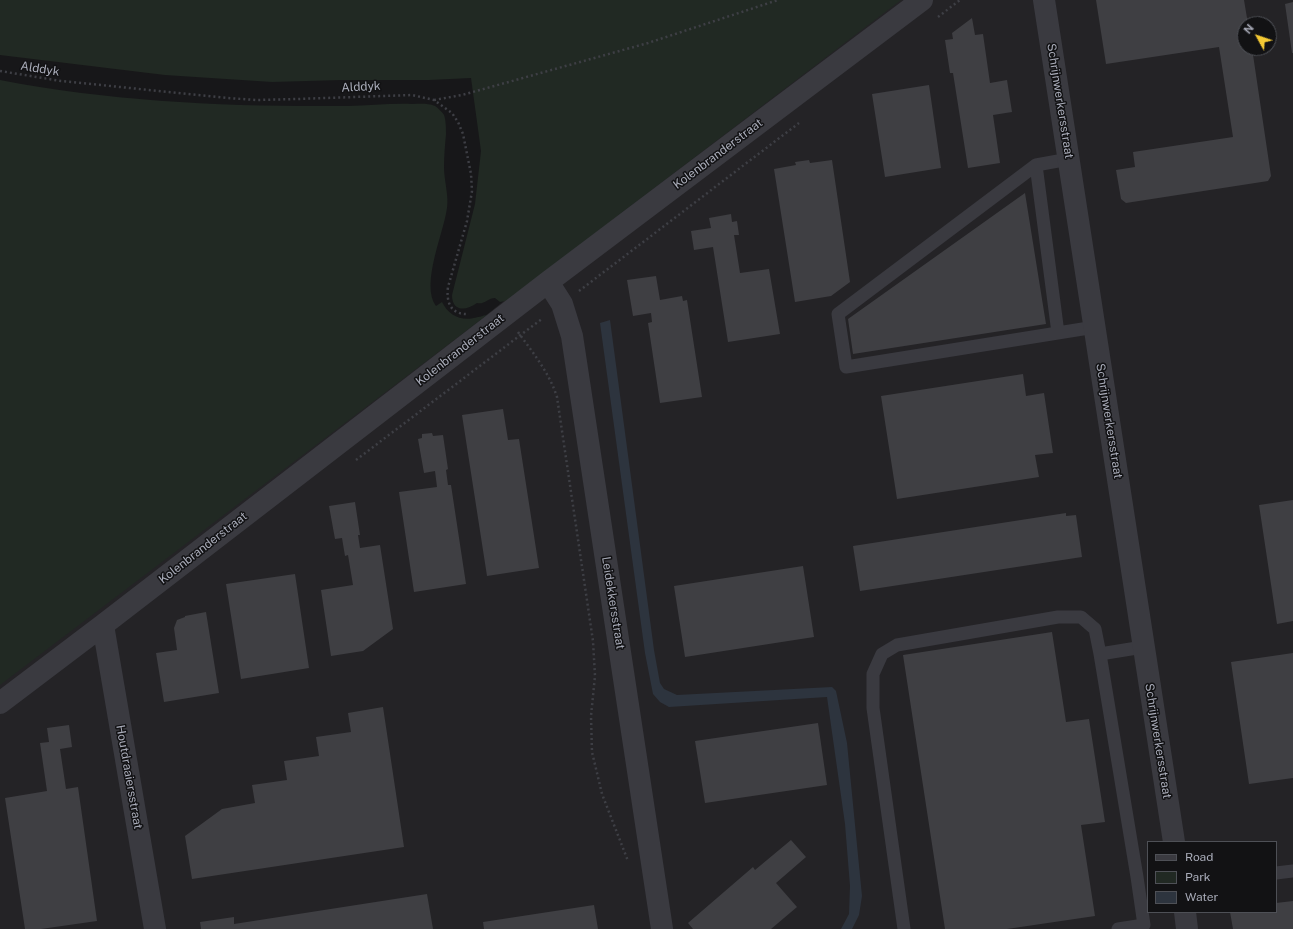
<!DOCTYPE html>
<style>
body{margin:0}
#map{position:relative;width:1293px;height:929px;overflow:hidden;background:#171719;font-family:"Public Sans",sans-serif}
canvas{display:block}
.legend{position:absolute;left:1147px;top:841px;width:130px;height:72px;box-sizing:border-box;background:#121214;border:1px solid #4e5056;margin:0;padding:5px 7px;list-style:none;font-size:12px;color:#a9acb9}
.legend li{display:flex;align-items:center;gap:8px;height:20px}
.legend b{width:20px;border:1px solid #4e5056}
.north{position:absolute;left:1237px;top:16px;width:40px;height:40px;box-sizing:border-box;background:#121214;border:1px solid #4e5056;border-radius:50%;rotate:310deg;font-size:11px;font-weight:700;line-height:16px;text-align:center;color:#a9acb9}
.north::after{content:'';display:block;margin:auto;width:14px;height:18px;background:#f4c934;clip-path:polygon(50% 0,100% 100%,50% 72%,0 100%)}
</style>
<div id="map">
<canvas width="1293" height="929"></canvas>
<ul class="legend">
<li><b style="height:5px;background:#3a3a40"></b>Road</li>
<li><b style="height:11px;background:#212923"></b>Park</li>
<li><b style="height:11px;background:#2d343e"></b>Water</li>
</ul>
<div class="north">N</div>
</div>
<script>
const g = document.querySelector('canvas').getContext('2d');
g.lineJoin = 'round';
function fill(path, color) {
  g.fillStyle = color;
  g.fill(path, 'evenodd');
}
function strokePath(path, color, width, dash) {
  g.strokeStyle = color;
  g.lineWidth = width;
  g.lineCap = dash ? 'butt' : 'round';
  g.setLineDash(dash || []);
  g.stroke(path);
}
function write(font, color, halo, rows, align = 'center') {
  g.font = font + ' "Public Sans",sans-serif';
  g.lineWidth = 3;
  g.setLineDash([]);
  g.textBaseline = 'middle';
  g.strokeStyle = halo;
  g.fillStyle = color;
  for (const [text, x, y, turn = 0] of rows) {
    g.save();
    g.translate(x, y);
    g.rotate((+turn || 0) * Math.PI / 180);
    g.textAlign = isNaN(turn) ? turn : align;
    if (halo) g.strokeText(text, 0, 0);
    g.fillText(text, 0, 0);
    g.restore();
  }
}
fill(new Path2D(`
 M880,0h413v929h-1293v-258l485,-355zM1245,24h24v24h-24zM1148,842h128v70h-128z`), '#242326');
fill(new Path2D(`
 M0,0h901l-395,301 -6,1 -5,-4c-7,0 -11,7 -18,5 -11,8 -25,9 -25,-8l23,-91 6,-53 -10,-73 -42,2h-87l-70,2 -107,-7 -165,-20z
 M0,80c114,22 232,27 348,26 21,0 43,-3 64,-2 8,0 15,-1 23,2 3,2 7,6 9,9 2,5 2,14 2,19 -1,11 -2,22 -2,33 0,13 5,29 3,41 -3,24 -27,77 -11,98l6,-4c7,14 20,20 36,15 3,0 6,-2 9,-2l-487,370z`), '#212923');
fill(new Path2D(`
 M610,320l44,330 6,33 4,6 13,6 155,-8 4,4 11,52 15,153 -3,19 -7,14h-11l8,-15 1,-28 -5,-62 -18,-127 -158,10 -9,-5 -7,-8 -8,-41 -45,-330z`), '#2d343e');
fill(new Path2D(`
 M1096,0h148l4,24h-3v24h7l19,128 -3,5 -142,22 -5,-4 -5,-29 19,-3 -2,-15 100,-15 -14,-90 -113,17z
 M1293,2v51h-1l-7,-49z
 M972,18l3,17 8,-1 7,49 17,-3 5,32 -19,3 7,48 -32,5 -15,-95h-3l-5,-33 8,-1 -1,-6z
 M929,85l12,83 -56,9 -13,-83z
 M809,160l1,3 22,-3 18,122 -19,14 -36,6 -21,-133 22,-4 -1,-3z
 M1025,193l21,131 -193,30 -5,-35z
 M731,214l1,8 5,-1 2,14h-5l6,38 29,-4 11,65 -52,8 -15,-95 -19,3 -3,-19 20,-3 -2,-10z
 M656,276l4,24 22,-4 1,5 4,-1 15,97 -42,6 -12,-80 4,-1 -1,-9 -18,3 -6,-36z
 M1023,374l3,22 18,-3 9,60 -18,2 4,22 -142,22 -16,-103z
 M503,409l5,31 11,-1 20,129 -52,8 -25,-161z
 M432,433l1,3 10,-1 5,34 -2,1 2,15h3l15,99 -52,8 -15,-100 38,-5 -2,-16 -11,2 -6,-34 4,-1v-4z
 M1293,500v121l-16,3 -18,-119z
 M355,502l5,33h-2l2,13 20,-3 13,84 -30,22 -32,5 -10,-66 32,-5 -5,-30 -3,1 -3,-18 -7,1 -6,-33z
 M1066,513v3l10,-1 6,42 -222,34 -7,-45z
 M803,566l11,71 -129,20 -11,-71z
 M295,574l14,94 -68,11 -15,-95z
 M206,612l13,81 -55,9 -8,-49 21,-3 -3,-22 3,-8 8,-3v-1z
 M1052,632l14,90 23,-3 16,103 -24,3 14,91 -88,13h-62l-42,-274z
 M1293,653v125l-44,6 -18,-122z
 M383,707l21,140 -212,32 -7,-43 37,-27 33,-6 -3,-18 35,-5 -3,-19 35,-5 -3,-19 35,-5 -3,-19z
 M818,723l9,62 -122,18 -10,-62z
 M69,725l3,22 -12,2 6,40 12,-2 19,134 -56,8h-16l-20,-131 42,-7 -7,-48 9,-1 -2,-14z
 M791,840l15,17 -30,26 21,24 -26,22h-78l-5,-6 65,-56 2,3z
 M427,894l6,35h-232l-1,-7 34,-5v7z
 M1293,901v28h-60l-3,-17h46v-9z
 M594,905l4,24h-114l-1,-7z`), '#3f3f43');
strokePath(new Path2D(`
 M938,17l22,-17
 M0,71l61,10 167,17 28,2 41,-1 115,-4 22,5 18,13 6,9 5,12 8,40 1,17 -5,30 -19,66c-2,16 3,28 21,27
 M434,100l28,-5 186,-52 130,-43
 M579,291l220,-168
 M518,332c15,21 31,40 39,65l36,244 2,35 -4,40 1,36 10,42 26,67
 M356,460l187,-142`), '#3e3f45', 2.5, [2, 3]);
strokePath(new Path2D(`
 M1069,159l-33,6 -198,149 8,53 249,-40
 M1036,165l22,168
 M1100,654l43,-7
 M1276,873l17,-2
 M904,929l-31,-221v-34l9,-20 15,-9 161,-28h23l14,12 5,25 37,223 7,48 -26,4`), '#3a3a40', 13);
strokePath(new Path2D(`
 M1044,0l130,842
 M548,282l14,22 10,32 90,593
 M103,625l52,304
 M0,703l103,-78 445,-343 374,-282
 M1185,912l2,17`), '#3a3a40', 22);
write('12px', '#a9acb9', '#121214', [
 ["Alddyk",40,69,9],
 ["Alddyk",361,87,-3],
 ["Schrijnwerkersstraat",1060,101,81],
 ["Kolenbranderstraat",718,154,-37],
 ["Kolenbranderstraat",460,350,-38],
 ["Schrijnwerkersstraat",1109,421,81],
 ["Kolenbranderstraat",203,548,-38],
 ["Leidekkersstraat",613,603,81],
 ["Schrijnwerkersstraat",1158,741,81],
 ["Houtdraaiersstraat",129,777,80]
]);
</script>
